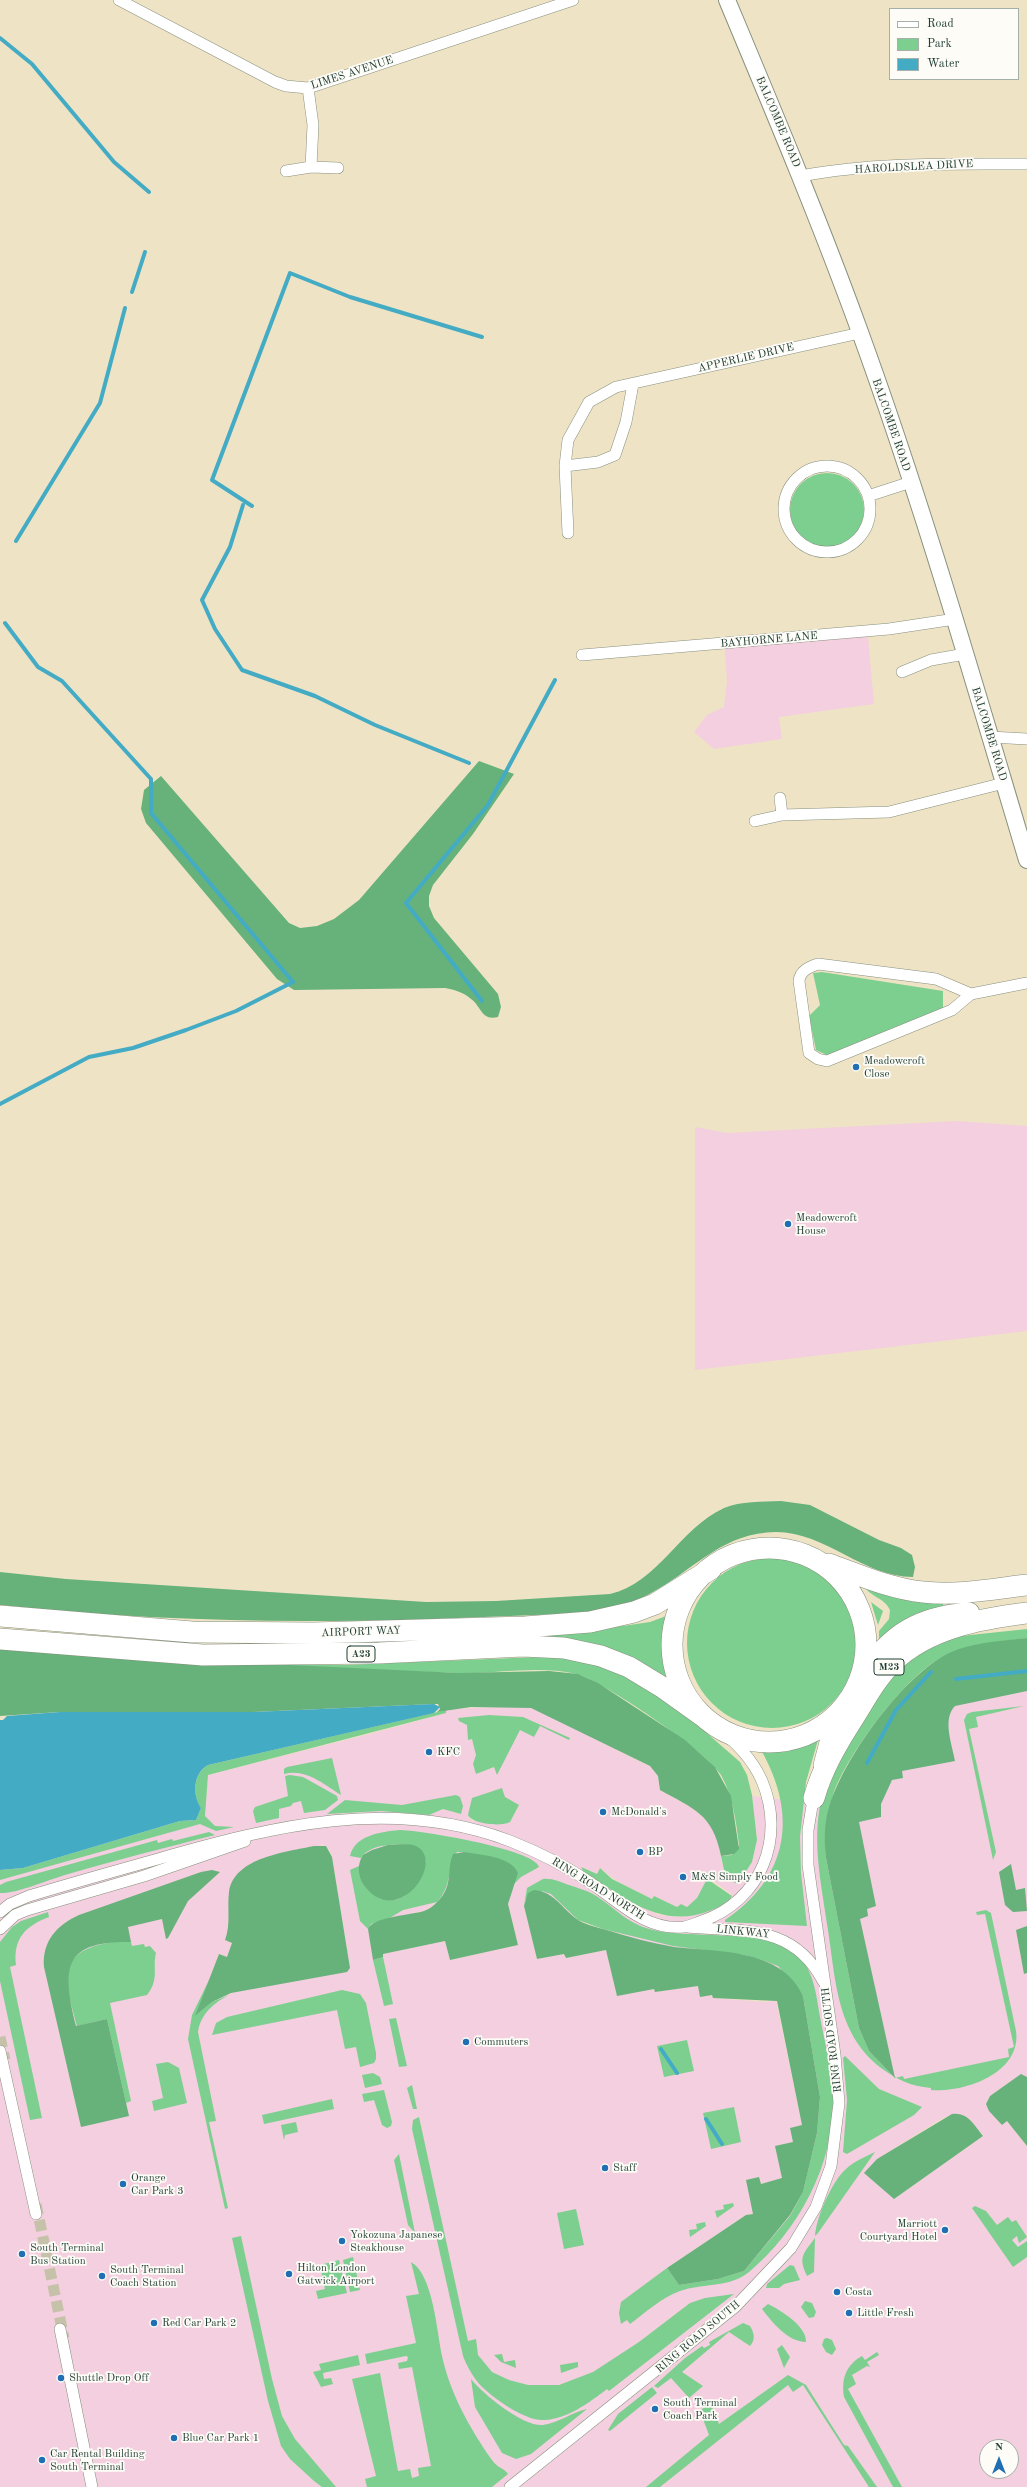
<!DOCTYPE html>
<style>
body{margin:0}
#map{position:relative;width:1027px;height:2487px;overflow:hidden;background:#efe3c6;font-family:"Old Standard TT",serif}
canvas{display:block}
.legend{position:absolute;left:889px;top:8px;width:130px;height:72px;box-sizing:border-box;background:#fdfcf7;border:1px solid #a4b0a9;margin:0;padding:5px 7px;list-style:none;font-size:12px;color:#1f3d34}
.legend li{display:flex;align-items:center;gap:8px;height:20px}
.legend b{width:20px;border:1px solid #a4b0a9}
.north{position:absolute;left:979px;top:2439px;width:40px;height:40px;box-sizing:border-box;background:#fdfcf7;border:1px solid #a4b0a9;border-radius:50%;rotate:0deg;font-size:11px;font-weight:700;line-height:16px;text-align:center;color:#1f3d34}
.north::after{content:'';display:block;margin:auto;width:14px;height:18px;background:#1f6fb2;clip-path:polygon(50% 0,100% 100%,50% 72%,0 100%)}
</style>
<div id="map">
<canvas width="1027" height="2487"></canvas>
<ul class="legend">
<li><b style="height:5px;background:#fff"></b>Road</li>
<li><b style="height:11px;background:#7dcf90"></b>Park</li>
<li><b style="height:11px;background:#44abc4"></b>Water</li>
</ul>
<div class="north">N</div>
</div>
<script>
const g = document.querySelector('canvas').getContext('2d');
g.lineJoin = 'round';
function fill(path, color) {
  g.fillStyle = color;
  g.fill(path, 'evenodd');
}
function strokePath(path, color, width, dash) {
  g.strokeStyle = color;
  g.lineWidth = width;
  g.lineCap = dash ? 'butt' : 'round';
  g.setLineDash(dash || []);
  g.stroke(path);
}
function write(font, color, halo, rows, align = 'center') {
  g.font = font + ' "Old Standard TT",serif';
  g.lineWidth = 3.5;
  g.setLineDash([]);
  g.textBaseline = 'middle';
  g.strokeStyle = halo;
  g.fillStyle = color;
  for (const [text, x, y, turn = 0] of rows) {
    g.save();
    g.translate(x, y);
    g.rotate((+turn || 0) * Math.PI / 180);
    g.textAlign = isNaN(turn) ? turn : align;
    if (halo) g.strokeText(text, 0, 0);
    g.fillText(text, 0, 0);
    g.restore();
  }
}
fill(new Path2D(`
 M867,626l7,78 -95,13 3,22 -68,10 -20,-17 13,-17 17,-8 3,-26 -3,-43z
 M957,1121l70,5v205l-332,39v-243l32,6z
 M1027,1638v439l-6,-2 -31,21 -4,7 21,18 20,25v341h-1027v-609l205,-62 3,-41 165,-42 73,-20v-3l3,-1 72,-3 14,3 118,59 5,8 2,14 34,19 17,16 6,11 8,42 13,6 14,-22 5,-22 -5,-44 77,9 17,-37 43,-63 81,-59zM519,1805l-8,15 -39,1 -4,-4zM323,1845l5,3 4,9 18,111 -119,25 -25,13 -10,9 23,-61 8,3 5,-14 -6,-3 3,-9v-38l12,-21 8,-7 24,-9zM581,1867l16,7 3,-6 18,14 34,17 2,-3 23,11h10l10,-9 11,-21 23,17 -1,5 -30,15 -22,3 -19,-2 -29,-13 -47,-31zM512,1886l-4,18 10,41 -68,15 -5,-19 -63,13 -4,-33 47,-10 12,-9zM524,1906l54,14 225,76v196l-63,81 -22,6 -51,-11 79,-53 7,-1 8,-30 21,-5 11,-37 9,-17 -26,-125 -9,2 -54,-4 -1,-3 -14,-10 -42,7 -49,-42 -41,8 -1,-4 -28,5zM956,2114l11,3 16,19 -89,63 -17,-40 66,-41zM987,2447h24v24h-24z`), '#f3cfdf');
fill(new Path2D(`
 M790 510a37 37 0 1 1 74 0a37 37 0 1 1-74 0Z
 M822,972l121,19v17l-114,48 -13,-6 -7,-34 11,-11 -7,-32z
 M687 1643a85 85 0 1 1 170 0a85 85 0 1 1-170 0Z
 M862,1584l81,17v7l-64,33v-10l10,-12 1,-9c-6,-13 -19,-12 -28,-26z
 M871,1602l12,9 -5,14z
 M669,1615c-6,24 -4,45 4,68l-47,-25 -314,-13v-4l311,-15 27,-4z
 M1027,1629v9c-30,4 -59,6 -86,20 -36,18 -95,98 -108,137 -6,19 -9,43 -7,63l33,170 10,23 26,27 8,-2 1,3 105,-22 -1,-8 6,-2 -29,-133 -8,1 -1,-3 10,-2 5,3 25,118c6,42 -52,62 -85,59v-2c-21,-2 -33,-8 -50,-20 -46,-36 -45,-90 -54,-144 -6,-42 -15,-81 -6,-124l37,-82 21,-33 41,-36 41,-13z
 M562,1656l46,12 34,16 59,44 39,34 7,13 5,20 5,45 -5,22 -14,22 -12,-5 -5,-23 11,-1 7,-10c-3,-24 -6,-48 -18,-70 -14,-23 -119,-95 -145,-101 -38,-9 -80,0 -118,-1 -66,-2 -133,-6 -199,-9l86,1z
 M1024,1706l-48,11 2,10 -9,2 27,123 -3,8 -29,-140 3,-6 5,-2z
 M446,1710v3l-238,62 -3,41 10,10 19,1 -18,4 -16,-7 -200,56v-10l23,-2 157,-47 16,-1 5,-12c-9,-13 -8,-34 7,-43z
 M489,1715l34,2 47,21 -1,2 -29,-14 -6,11 -14,-7 -23,45 -3,-8 -18,7 -3,-10 3,-9 -4,-16 -4,1 -1,-15 -8,-4 -1,-3z
 M818,1740l-12,42 -6,55 1,36 6,53 -82,-4v-2c64,-43 73,-105 36,-170l29,-1z
 M332,1758l9,37c-17,-11 -36,-27 -57,-21v-5l3,-2z
 M290,1775l13,2 34,19 1,4 -13,10 -21,3 -3,-12 -8,2 -2,3 -12,3v9l-23,5 -3,-12 2,-4 33,-11 -3,-20z
 M502,1788l3,9 14,8 -9,17c-8,5 -38,2 -42,-7l4,-17z
 M456,1795l4,2 3,9 -2,8 -18,-5 -14,6 -48,-4 -54,3 18,-14 57,5z
 M399,1830c20,0 136,19 140,37l-18,10 -9,9 6,-13 -54,-21h-7c-11,18 -4,32 -20,50l-34,8 -15,9 -17,5 -3,5 -8,-8 -10,-51 9,-4c0,26 31,47 51,25 7,-7 11,-21 16,-30l-16,-16c-15,-1 -40,-1 -49,13l-11,-2c5,-21 31,-24 49,-26z
 M209,1832l6,3c-51,13 -99,25 -150,40 -17,5 -49,19 -65,18v-8l6,-3 151,-42 1,3 14,-4 1,2z
 M581,1867l16,7 3,-6 12,11 40,20 2,-3 23,11 4,-3 6,3 10,-9 11,-21 5,6 19,13c-4,7 -15,12 -23,15 -49,19 -87,-15 -126,-40z
 M543,1879c9,-1 17,3 26,6 8,3 17,5 24,9 25,15 33,31 65,37 36,7 107,-1 134,19 23,17 24,46 29,72 5,26 12,52 12,78 1,65 -35,131 -84,172 -19,16 -47,11 -69,19 -18,6 -35,22 -50,33l-3,-4 -6,4 -2,-11 2,-11 46,-34 12,17 39,-6 26,-8 46,-55 13,-24 14,-59 3,-36 -17,-101 -25,-30 -13,-5 -20,-6 -72,-9 -70,-17 -25,-9 -27,-26 -9,-3 -16,8 -2,7 3,-18z
 M48,1912l1,5c-24,9 -36,22 -33,48l-6,2 32,151 -12,2 -30,-139v-39l12,-15 9,-6z
 M113,1942h18l1,4 12,-2 1,3 5,-1 6,7c-4,16 4,25 -9,42l-37,8 21,98 -5,2 -19,-84 -30,7c-12,-46 -23,-75 36,-84z
 M383,1957l10,47 -9,2 -11,-46z
 M210,1978l-14,37 16,-13 22,-9c-17,7 -33,19 -36,39l18,89 -7,1 19,86 -3,1 -37,-170 4,-24z
 M342,1990l18,4 6,9 10,50v6l-2,4 -14,4 -4,-20 -11,2 -8,-39 -125,25 4,-12 11,-6z
 M396,2018l11,48 -8,1 -10,-48z
 M687,2040l7,31 -30,6 -7,-31z
 M845,2056l34,33 43,18 -8,8 -67,39 -4,-2 4,-52 -4,-42z
 M168,2062l11,6 8,35 -33,8 -2,-10 11,-3 -7,-34z
 M373,2073l7,4 2,7 -17,4 -3,-13z
 M412,2085l5,24h-4l-6,-21z
 M384,2090l8,32 -1,4 -4,2 -5,-3 -8,-25 -10,2 -2,-8z
 M332,2099l2,10 -70,15 -2,-9z
 M734,2107l7,35 -30,7 -8,-36z
 M419,2117l49,224 8,-2 2,16 14,17 17,8 19,5h31l34,-13 46,-30 51,-39 15,-5 29,-4 -125,97 -2,-2c-18,14 -40,30 -63,31 -18,2 -57,-25 -68,-40 -5,-7 -10,-16 -13,-24l-51,-227 1,-9z
 M296,2122l2,10 -13,3 -1,5 -3,-15z
 M875,2152l-57,81 -3,3c1,-18 17,-55 31,-67 8,-8 19,-12 29,-17z
 M399,2154l16,79 -7,-8 -14,-65z
 M733,2203l1,3 -17,12 -2,-7 9,-2 -1,-4z
 M975,2206l11,5 11,14 11,-8 4,5 4,-2 11,17 -8,6 -2,-7 -5,4 6,7 9,-6v16l-14,10 -41,-59z
 M576,2209l8,36 -20,4 -7,-36z
 M705,2222l1,4 -16,11 -1,-7 8,-1 -1,-5z
 M241,2236l31,143 10,37 13,23 41,48h-14l-8,-6 -24,-22 -9,-13 -13,-45 -36,-163z
 M815,2238l-1,34 -7,4c-9,-19 -4,-22 8,-38z
 M353,2257l7,33 -10,2 -7,-32z
 M339,2260l8,33 -29,6 -2,-8 9,-2 -5,-24z
 M411,2262c22,12 26,70 31,94 8,37 28,73 50,104 4,7 12,8 16,14l-16,13h-125l-2,-8 11,-3 -24,-97 28,-6 18,98 12,-2 2,9 7,-2 -1,-8 13,-2 -19,-99 -13,2 -1,-6 9,-2 1,-4 -2,-1 -39,8 -2,-10 51,-11 -10,-47 13,-2z
 M790,2265l4,1 6,14 -16,4 -5,4h-13l1,-4z
 M805,2301l7,2 4,9 -2,5 -5,1 -8,-11z
 M768,2304c12,6 39,22 38,38 -18,0 -34,-20 -44,-33z
 M743,2323l7,3c4,7 6,13 0,20l-21,-14 -47,40 21,14 -14,12 -18,-20 -13,10 -4,-2 31,-28 17,-12 2,2 6,-3 -1,-3z
 M827,2338l5,2 4,9 -4,6 -6,-3 -4,-7 2,-6z
 M782,2345l8,12 -6,11 -7,-19z
 M877,2352l2,3 -12,7 3,5 -3,-1 -15,9 4,9 -8,5 54,98h-9l-49,-90c-3,-18 2,-32 18,-41l3,4z
 M502,2354l2,8 11,-2 1,8 -15,-6 -7,-7z
 M358,2355l2,10 -37,8 1,6 7,-1 2,6 -12,3 -8,-15 8,-2 -2,-6z
 M578,2362v5l-17,6 -1,-8z
 M788,2375l18,10 38,60 4,1 29,41h-8l-66,-102 -10,7 -5,-7 -128,102h-14l63,-52 -9,-24 10,-9 9,22z
 M471,2379c12,15 52,48 72,46 16,-2 29,-13 44,-16l-56,45 -15,5 -14,-6 -27,-46z
 M652,2387l5,6 -47,38 -2,-1 10,-16z`), '#7dcf90');
fill(new Path2D(`
 M479,761l35,13 -41,60 -40,51 -4,11v10l5,12 64,76 3,13 -3,10c-17,4 -16,-10 -27,-18 -8,-7 -16,-9 -26,-11l-151,2 -17,-11 -131,-156 -5,-14 3,-19 17,-14 128,147 11,5 17,-2 17,-7 25,-19z
 M781,1501l29,4 69,35 22,8 11,7 3,12 -2,10c-50,0 -87,-45 -137,-45 -52,1 -77,33 -118,57 -22,14 -45,19 -71,24 -93,3 -186,9 -279,8 -103,0 -205,-5 -308,-16v-33l66,7 360,23 70,-1 114,-7c48,-11 70,-66 114,-86 17,-7 38,-6 57,-7z
 M1027,1638v53l-72,15c-13,13 -3,38 0,55l-53,10 1,7 -11,2 -11,24v13l-22,5 17,84 -9,3 1,7 -8,3 35,159 -26,-27 -10,-23 -33,-170c-2,-17 -2,-37 4,-54 16,-49 73,-128 119,-151 24,-11 53,-12 78,-15z
 M0,1648l81,7 378,18 90,-2 29,3 20,9 87,57 30,27 16,29 8,53 -5,5 -13,2c-8,-42 -27,-47 -61,-66l-2,-14 -8,-10 -119,-58 -60,-1 -34,5 3,-3 -2,-5h-4l-181,8h-193l-60,4z
 M388,1845c9,0 20,-2 28,1 31,15 -19,86 -53,38 -5,-9 -6,-20 0,-29l9,-5z
 M314,1846h12l6,11 18,111 -3,4 -116,21 -19,9 -17,14 24,-62 8,3 5,-14 -7,-3c6,-16 2,-32 4,-48 5,-35 58,-40 85,-46z
 M464,1852c16,3 47,4 54,21l-10,31 10,41 -68,15 -5,-19 -62,13v3l-10,3 -5,-31c4,-12 44,-14 56,-18 8,-3 14,-9 19,-16 9,-13 4,-27 10,-41z
 M1011,1864l5,26 9,-2 2,23 -14,1 -8,-7 -6,-33z
 M212,1870l8,2 -32,29 -20,37 -2,1 -4,-20 -34,8 3,15c-69,-1 -69,26 -55,84l31,-7 22,97 -48,11 -37,-160c-2,-26 13,-42 35,-52l122,-43z
 M534,1890c21,2 27,18 44,30 6,4 17,7 25,9 23,7 48,14 71,18 44,5 107,1 129,49l17,101 -3,36 -14,59 -13,23 -46,56 -26,8 -39,6 -12,-17 79,-53 7,-1 -7,-34 13,-3 2,7 21,-6 -7,-32 18,-4 -3,-14 12,-3 -25,-124 -64,-3 -1,-3 -12,2 -2,-11 -43,6 -1,-3 -37,7 -11,-46 -40,8 -2,-4 -27,5 -13,-53 4,-13z
 M1027,1926v47l-3,1 -8,-44z
 M1021,2074l6,3v69l-20,-25 -5,4 -13,-14 -3,-7 4,-8z
 M952,2114c16,-2 22,11 31,22l-89,63 -30,-26 13,-14z`), '#66b27a');
fill(new Path2D(`
 M434,1704l6,3 -6,6 -226,52c-15,9 -16,29 -7,43l-5,12 -16,1 -157,47 -23,2v-150h3l4,-4 53,-4h193z`), '#44abc4');
strokePath(new Path2D(`
 M0,38l32,26 82,98 35,30
 M132,292l13,-40
 M243,505l-13,42 -28,53 13,29 27,41 73,26 60,29 94,38
 M252,506l-40,-26 78,-207 60,24 132,40
 M16,541l84,-138 25,-95
 M482,1001l-76,-98 82,-98 67,-125
 M0,1104l89,-47 44,-9 53,-18 50,-19 57,-29 -142,-169v-34l-89,-98 -24,-14 -33,-44
 M956,1679l71,-8
 M867,1763l29,-53 35,-38
 M661,2049l16,24
 M706,2119l16,25`), '#44abc4', 4);
strokePath(new Path2D(`
 M0,2037l5,23
 M36,2204l28,134`), '#c5c2a9', 11, [11, 5.5]);
const street = new Path2D(`
 M119,0l156,82 11,4 22,2 265,-88
 M308,88l5,37 -2,42
 M286,171l25,-4 27,1
 M801,176c73,-14 151,-12 226,-12
 M565,466l33,-4 17,-7 11,-33 7,-38
 M784 509a43 43 0 1 1 86 0a43 43 0 1 1-86 0Z
 M868,496l43,-14
 M568,533l-3,-67 3,-26 21,-38 27,-15 244,-54
 M582,655l307,-26 66,-10
 M902,672l29,-12 34,-6
 M990,737l37,2
 M780,798l2,17 107,-3 115,-29
 M755,821l27,-6
 M971,994l-35,-15 -118,-15c-9,3 -18,7 -19,17l10,72 9,6 9,2 125,-51 19,-16 56,-11
 M819,1765l6,-23 23,-42
 M0,1912l10,-8 19,-8c43,-13 86,-25 129,-37 115,-33 235,-63 352,-18 28,11 56,25 81,42 28,19 55,48 93,44 6,-1 12,-4 18,-6 59,-20 84,-83 60,-140 -10,-23 -27,-39 -46,-55
 M688,1927c56,5 105,-3 135,54
 M0,1929l15,-14 12,-5 117,-34 101,-35
 M0,2051l36,163
 M60,2329l32,158
 M510,2487l225,-180 56,-59 25,-41 15,-41 8,-63 -4,-48 -27,-190v-35l6,-36`);
const secondary = new Path2D(`
 M727,0c46,110 92,219 133,332 63,173 114,351 167,528`);
const highway = new Path2D(`
 M672 1645a97 97 0 1 1 194 0a97 97 0 1 1-194 0Z
 M829,1564c30,11 62,25 94,28 34,4 70,-3 104,-7
 M0,1616l192,16 121,1 212,-6 65,-5 44,-10 21,-8 56,-35
 M0,1639l203,16 176,-2 144,-7 41,2 37,8 28,11 33,20 42,30
 M864,1674c28,-41 56,-57 105,-61
 M814,1798c8,-29 24,-56 40,-81 12,-19 23,-40 39,-55 35,-34 87,-43 134,-49`);
strokePath(street, '#87907d', 12);
strokePath(secondary, '#87907d', 18);
strokePath(highway, '#87907d', 22);
strokePath(street, '#fff', 11);
strokePath(secondary, '#fff', 16);
strokePath(highway, '#fff', 21);
for (const [x, y, r, color] of [
 [856,1067,4,"#1f6fb2"],
 [788,1224,4,"#1f6fb2"],
 [429,1752,4,"#1f6fb2"],
 [603,1812,4,"#1f6fb2"],
 [640,1852,4,"#1f6fb2"],
 [683,1877,4,"#1f6fb2"],
 [466,2042,4,"#1f6fb2"],
 [605,2168,4,"#1f6fb2"],
 [123,2184,4,"#1f6fb2"],
 [945,2230,4,"#1f6fb2"],
 [342,2241,4,"#1f6fb2"],
 [22,2254,4,"#1f6fb2"],
 [289,2274,4,"#1f6fb2"],
 [102,2276,4,"#1f6fb2"],
 [837,2292,4,"#1f6fb2"],
 [849,2313,4,"#1f6fb2"],
 [154,2323,4,"#1f6fb2"],
 [61,2378,4,"#1f6fb2"],
 [655,2409,4,"#1f6fb2"],
 [174,2438,4,"#1f6fb2"],
 [42,2460,4,"#1f6fb2"]
]) {
  const dot = new Path2D();
  dot.arc(x, y, r, 0, 2 * Math.PI);
  g.fillStyle = color;
  g.fill(dot);
  strokePath(dot, '#fdfcf7', 1.5);
}
for (const [x, y, w] of [
 [361,1654,28],
 [889,1667,30]
]) {
  const box = new Path2D();
  box.roundRect(x - w / 2, y - 8, w, 16, 3);
  g.fillStyle = '#fdfcf7';
  g.fill(box);
  strokePath(box, '#1f3d34', 1);
}
write('bold 10px', '#1f3d34', null, [
 ["A23",361,1654],
 ["M23",889,1667]
]);
write('11px', '#1f3d34', '#fdfcf7', [
 ["LIMES AVENUE",352,73,-18],
 ["BALCOMBE ROAD",778,122,67],
 ["HAROLDSLEA DRIVE",914,167,-3],
 ["APPERLIE DRIVE",746,358,-13],
 ["BALCOMBE ROAD",891,425,71],
 ["BAYHORNE LANE",769,640,-5],
 ["BALCOMBE ROAD",989,734,73],
 ["AIRPORT WAY",361,1632,-2],
 ["RING ROAD NORTH",598,1889,32],
 ["LINKWAY",743,1932,6],
 ["RING ROAD SOUTH",832,2040,-97],
 ["RING ROAD SOUTH",698,2337,-40]
]);
write('11px', '#1f3d34', '#fdfcf7', [
 ["Meadowcroft",864,1061],
 ["Close",864,1074],
 ["Meadowcroft",796,1218],
 ["House",796,1231],
 ["KFC",437,1752],
 ["McDonald's",611,1812],
 ["BP",648,1852],
 ["M&S Simply Food",691,1877],
 ["Commuters",474,2042],
 ["Staff",613,2168],
 ["Orange",131,2178],
 ["Car Park 3",131,2191],
 ["Marriott",937,2224,"right"],
 ["Courtyard Hotel",937,2237,"right"],
 ["Yokozuna Japanese",350,2235],
 ["Steakhouse",350,2248],
 ["South Terminal",30,2248],
 ["Bus Station",30,2261],
 ["Hilton London",297,2268],
 ["Gatwick Airport",297,2281],
 ["South Terminal",110,2270],
 ["Coach Station",110,2283],
 ["Costa",845,2292],
 ["Little Fresh",857,2313],
 ["Red Car Park 2",162,2323],
 ["Shuttle Drop Off",69,2378],
 ["South Terminal",663,2403],
 ["Coach Park",663,2416],
 ["Blue Car Park 1",182,2438],
 ["Car Rental Building",50,2454],
 ["South Terminal",50,2467]
], 'left');
</script>
